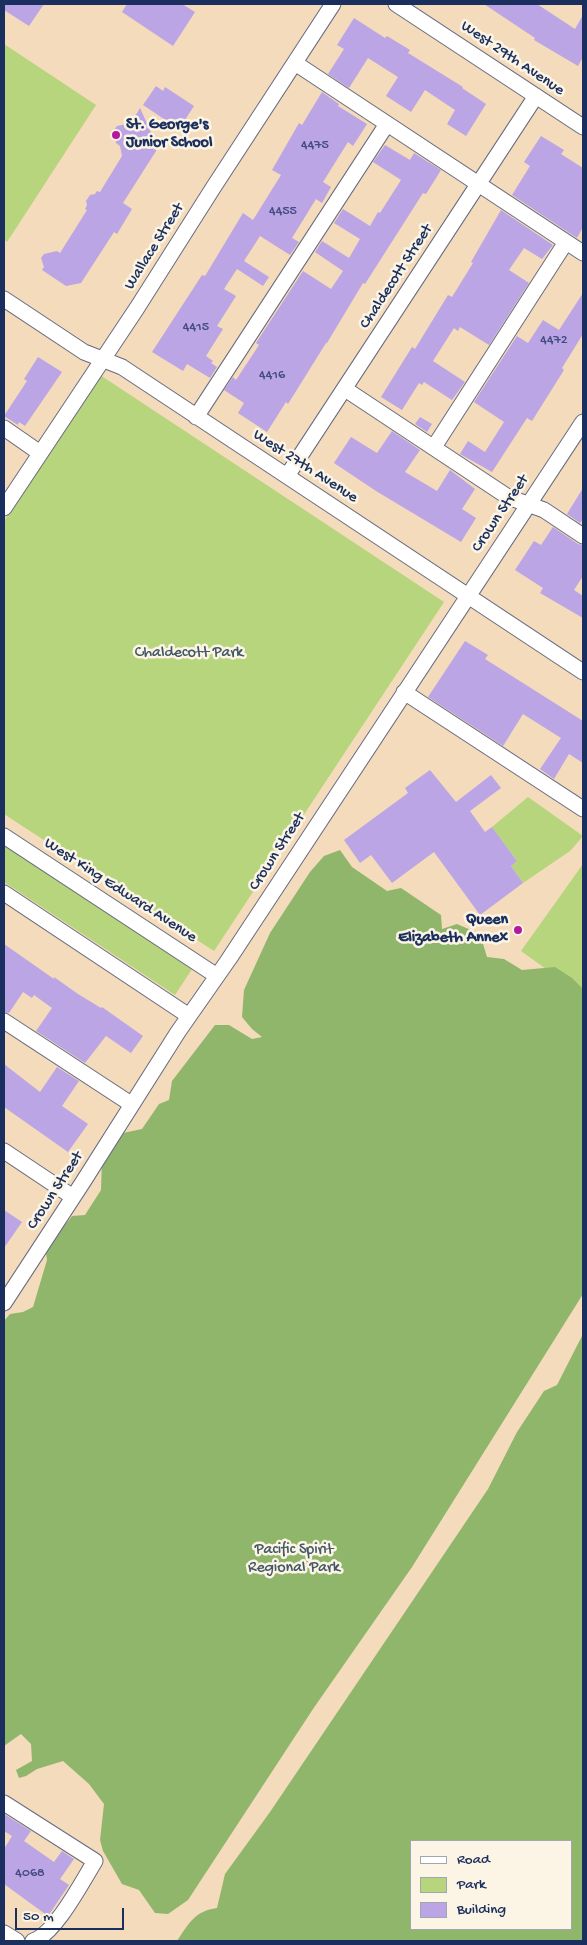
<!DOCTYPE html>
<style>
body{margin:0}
#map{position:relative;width:587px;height:1945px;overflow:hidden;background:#f3dbbb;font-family:"Gochi Hand",sans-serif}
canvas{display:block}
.frame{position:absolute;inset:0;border:5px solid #1b2f5e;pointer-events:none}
.legend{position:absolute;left:410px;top:1840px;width:162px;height:90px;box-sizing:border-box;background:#fcf5e5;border:1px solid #a2a6af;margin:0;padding:6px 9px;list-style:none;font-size:15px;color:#1b2f5e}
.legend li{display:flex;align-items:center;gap:10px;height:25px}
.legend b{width:25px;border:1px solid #a2a6af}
.scale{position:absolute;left:15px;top:1908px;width:109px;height:22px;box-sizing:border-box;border:2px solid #1b2f5e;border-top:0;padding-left:6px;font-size:15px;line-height:18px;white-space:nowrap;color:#1b2f5e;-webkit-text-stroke:4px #fcf5e5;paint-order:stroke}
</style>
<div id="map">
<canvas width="587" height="1945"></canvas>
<div class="frame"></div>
<ul class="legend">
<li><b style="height:6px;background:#fff"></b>Road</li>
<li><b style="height:14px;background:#b6d57c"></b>Park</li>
<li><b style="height:14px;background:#bba5e5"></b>Building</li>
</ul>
<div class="scale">50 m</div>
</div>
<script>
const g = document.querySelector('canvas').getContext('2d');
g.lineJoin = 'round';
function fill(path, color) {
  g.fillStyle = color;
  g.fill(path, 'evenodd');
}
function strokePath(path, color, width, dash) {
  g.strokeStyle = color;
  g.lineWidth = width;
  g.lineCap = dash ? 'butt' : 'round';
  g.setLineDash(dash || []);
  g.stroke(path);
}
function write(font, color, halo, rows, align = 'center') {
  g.font = font + ' "Gochi Hand",sans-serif';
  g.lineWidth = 5;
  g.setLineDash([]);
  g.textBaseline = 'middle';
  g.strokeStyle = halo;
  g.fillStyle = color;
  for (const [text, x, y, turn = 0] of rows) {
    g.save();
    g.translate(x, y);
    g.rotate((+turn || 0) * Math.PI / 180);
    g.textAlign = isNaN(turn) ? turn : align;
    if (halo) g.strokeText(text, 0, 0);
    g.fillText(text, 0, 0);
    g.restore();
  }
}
fill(new Path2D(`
 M4,44l92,61 -89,137 -3,-3z
 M100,375l344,227 -230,349 -210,-137v-293z
 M528,797l55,39 -13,15 -47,32 -12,-17 6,-5 -25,-34z
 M4,844l188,125 -17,26 -171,-113z
 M583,864v127l-2,3 -60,-43z`), '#b6d57c');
fill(new Path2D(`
 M340,850l12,17 35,24 14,-3 40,27 1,14 15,-5 23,10 7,23 17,2 18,11 33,-3 17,11 11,11v305l-171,273 -99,142 -125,191 -20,14 -13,-1 -16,-23 -17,-6 -19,-33 -3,-11 4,-36 -15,-20 -26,-23 -26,8 -11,7 -7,2 -3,-8 16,-9 -1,-17 -10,-10 -17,12v-425l6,-7 13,-2 10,-5 14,-47 -2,-14c8,-12 19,-18 27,-30l13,-1 16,-25 1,-31 21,-26 19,-4 17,-25 10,-4 3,-19 43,-56h14l23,14 10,-2 -10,-8 -10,-12 2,-27 26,-57 40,-61 14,-16z
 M583,1334v607h-406c12,-18 18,-30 40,-33l8,-34 45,-62 218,-323 29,-57 27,-41 13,-6zM411,1841h160v88h-160z`), '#90b66c');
fill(new Path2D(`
 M4,4h40l-15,22 -25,-16z
 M127,4h55l13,8 -22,34 -51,-34z
 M484,4h53l38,25 8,-14v42l-5,9 -44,-26 1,-2z
 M354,18l31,20 2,-2 23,14 -2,3 55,34 -1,1 24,16 -20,32 -19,-12 8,-14 -30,-20 -14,22 -25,-16 12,-19 -30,-19 -19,30 -21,-14 16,-25 -7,-4z
 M156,86l7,5 2,-4 29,19 -15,23 -36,-24z
 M322,92l17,12 -1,2 29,18 -14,22 -5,-4 -25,40 8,5 -9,16 -6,-4 -24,39 7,4 -9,13 -30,-19 -16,25 25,16 -6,9 -26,-17 -13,20 12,7 -19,30 6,3 -17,27 7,5 -2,2 6,4 -7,11 -23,-14 -4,7 -31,-19 50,-77 3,1 38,-63 10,7 28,-45 -9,-5 27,-47 3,2z
 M140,108l15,33 1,10 -33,52 9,6 -15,25 -3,-2 -33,51 -15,3 -24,-16 2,-3 -3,-9 3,-4 13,-3 3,2 27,-43 -2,-1 2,-4 -1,-4 4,-6 5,-1 2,-3 3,1 22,-36 -2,-10 -4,-3 -2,-13 3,-4 10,-2 1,-3 3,2z
 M541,136l23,14 -3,4 22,14v59l-6,11 -65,-43 18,-29 -6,-4z
 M385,145l25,15 4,-7 27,17 -15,24 -3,-1 -58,91 -2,-1 -36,60h-1l-38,61 -2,-2 -19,30 -29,-19 6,-10 -20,-13 9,-13 3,3 23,-35 -3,-2 47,-72 28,18 12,-18 -28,-19 7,-11 27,17 11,-19 -26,-16 9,-14 27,17 8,-14 2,1 21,-33 -28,-18z
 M501,210l52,35 -11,14 -18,-11 -15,22 20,13 -40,62 -29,-18 -2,4 -4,-3 -21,33 32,21 -13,18 -28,-18 -2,3 -3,-2 -17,27 -21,-13 31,-50 3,2 33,-54 4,2 21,-34 -2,-1z
 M583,293v41l-21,34 2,2 -32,51 -5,-3 -35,54 -32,-18 8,-13 17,11 19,-30 -30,-20 43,-66 11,7 15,-23 16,10z
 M38,357l24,15 -37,54 -6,-4 -1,3 -14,-9 23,-35 -3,-2z
 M420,417l12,7 -5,8 -12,-8z
 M392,431l28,19 -15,22 32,19 13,-21 25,19 -13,20 14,9 -15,24 -85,-51 -42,-28 17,-26 26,16z
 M583,488v31l-3,4 -13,-9z
 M553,527l25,17 5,1v31l-9,14 9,6v22l-43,-25 3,-5 -28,-18 19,-29 7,4z
 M465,641l23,14 -3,4 98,62v42l-14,-9 -15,25 -14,-10 21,-31 -38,-24 -20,32 -75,-49z
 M430,770l26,32 35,-27 10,13 -31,23 15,21 7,-5 25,34 -6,5 12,17 -43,32 -46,-63 -42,31 -21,-28 -11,8 -16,-23 64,-47 -3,-5z
 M4,944l50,35v-2l24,17 23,14 1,-1 41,29 -12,17 -25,-17 -21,27 -49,-32 16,-23 -18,-13 -2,3 -9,-6 -14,21 -5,-1z
 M4,1064l36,28 17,-25 22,14 -17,25 26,18 -20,28 -64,-45z
 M4,1210l18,12 -18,26z
 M4,1814l27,17 -7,10 30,21 8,-11 12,8 -14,20 9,6 -21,31 -44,-32v-35l8,-13 -8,-5z`), '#bba5e5');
const minor = new Path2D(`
 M396,4l187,123
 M295,63l288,190
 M4,299l80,53 38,15 461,305
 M345,389l163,108 36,13 39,26
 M196,417l191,-293
 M4,428l36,25
 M434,447l132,-205
 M287,476l249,-380
 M4,508l133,-200 76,-120 120,-184
 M404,692l179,117
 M4,836l213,140
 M4,893l185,123
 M4,1021l127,83
 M4,1151l69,46
 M4,1303l79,-121 95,-150 51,-73 354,-537
 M4,1803l91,58c-13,21 -40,73 -62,80
 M4,1933l13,8`);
strokePath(minor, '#676b7f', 17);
strokePath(minor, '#fff', 15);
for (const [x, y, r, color] of [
 [116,135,5,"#b5179e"],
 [518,930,5,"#b5179e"]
]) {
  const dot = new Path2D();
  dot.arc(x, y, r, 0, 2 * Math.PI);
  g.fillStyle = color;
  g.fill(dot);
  strokePath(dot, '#fcf5e5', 2);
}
write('14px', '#434c80', null, [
 ["4475",315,146],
 ["4455",283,212],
 ["4415",196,328],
 ["4472",554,341],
 ["4416",272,376],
 ["4068",30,1874]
]);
write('16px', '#1b2f5e', '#fcf5e5', [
 ["West 29th Avenue",512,59,34],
 ["Wallace Street",155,247,-58],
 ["Chaldecott Street",397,277,-57],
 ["West 27th Avenue",305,467,33],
 ["Crown Street",501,514,-56],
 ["Crown Street",278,852,-57],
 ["West King Edward Avenue",120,891,33],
 ["Crown Street",56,1191,-57]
]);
write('bold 16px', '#1b2f5e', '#fcf5e5', [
 ["St. George's",126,126],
 ["Junior School",126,144],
 ["Queen",508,921,"right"],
 ["Elizabeth Annex",508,939,"right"]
], 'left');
write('16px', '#425866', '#fcf5e5', [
 ["Chaldecott Park",189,654],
 ["Pacific Spirit",294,1551],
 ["Regional Park",294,1569]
]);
</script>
